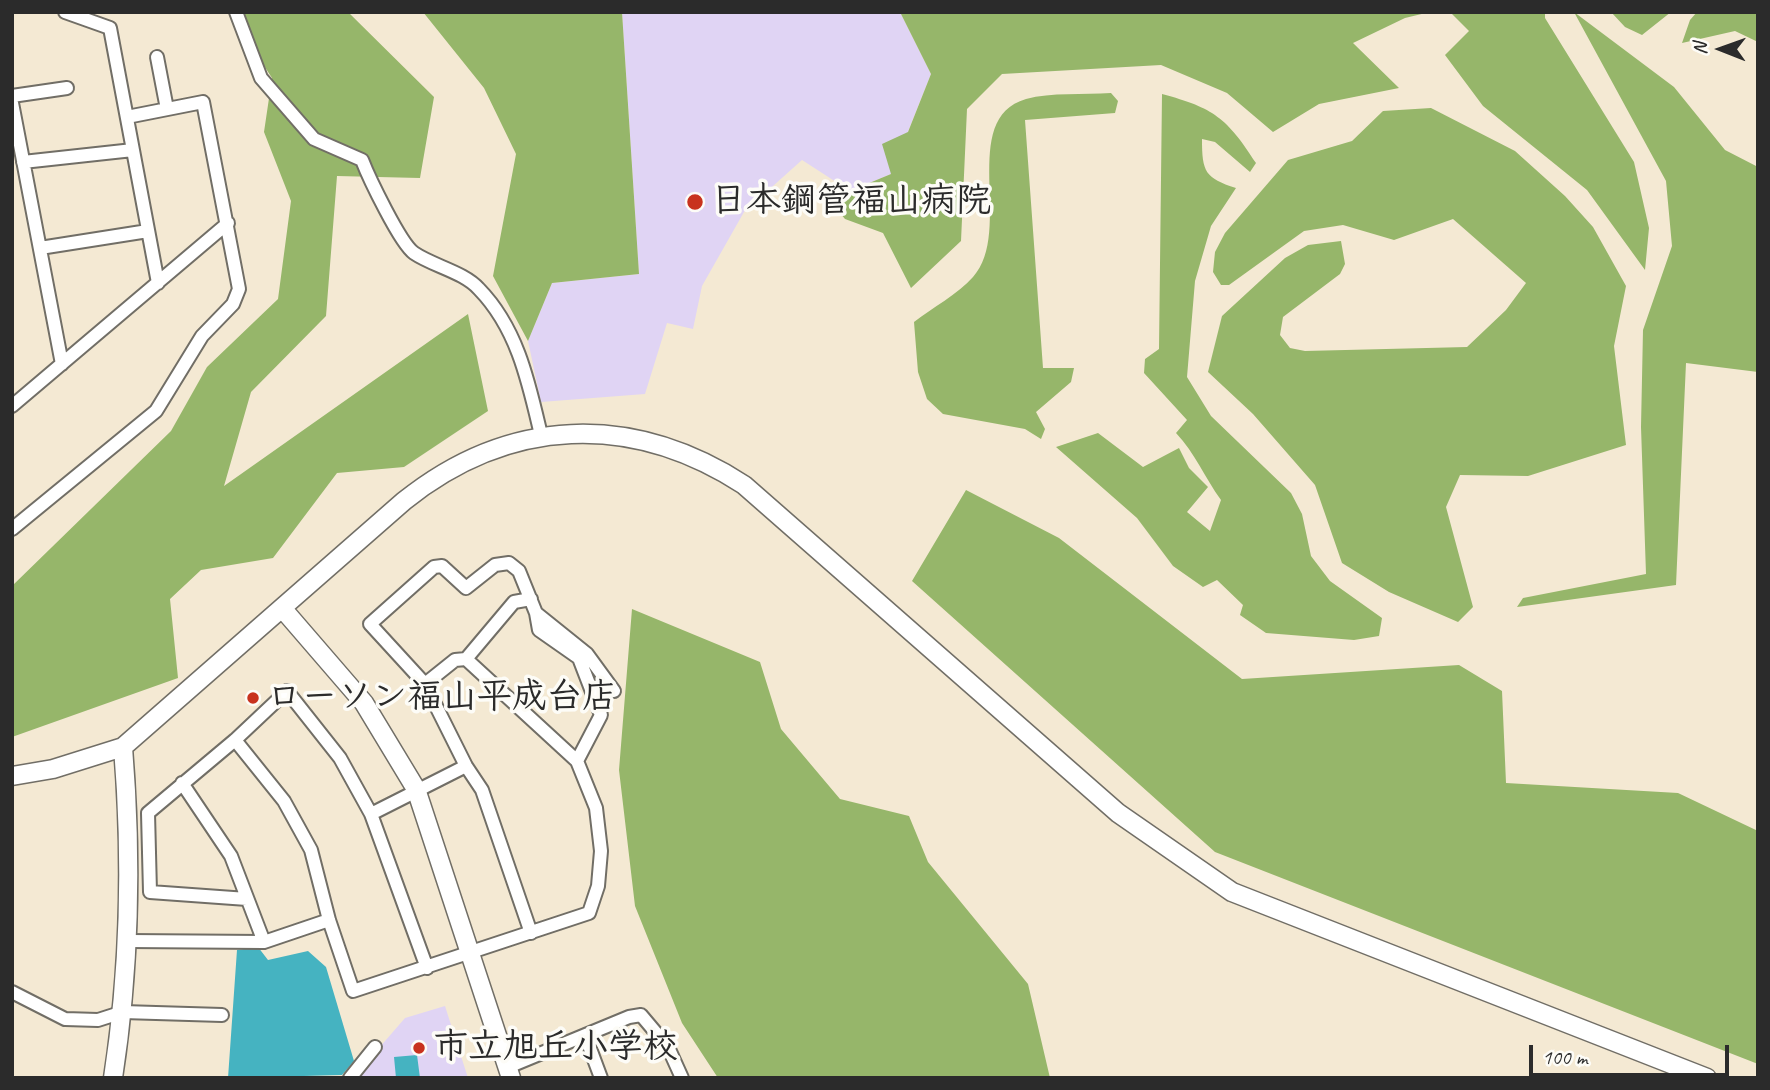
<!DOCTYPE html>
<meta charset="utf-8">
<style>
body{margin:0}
#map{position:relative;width:1770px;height:1090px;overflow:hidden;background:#f4e9d3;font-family:Caveat,sans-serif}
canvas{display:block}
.frame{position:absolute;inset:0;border:14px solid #2b2b2b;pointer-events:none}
.north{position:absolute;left:1686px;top:14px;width:70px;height:70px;-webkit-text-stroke:5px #fdfcf7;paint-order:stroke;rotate:271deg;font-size:19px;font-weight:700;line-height:28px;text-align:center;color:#2b2b2b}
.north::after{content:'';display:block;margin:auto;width:24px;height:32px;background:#2b2b2b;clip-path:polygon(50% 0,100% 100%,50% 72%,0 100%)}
.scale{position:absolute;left:1529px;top:1045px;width:200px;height:32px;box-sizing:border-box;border:4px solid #2b2b2b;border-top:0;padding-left:9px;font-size:21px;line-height:24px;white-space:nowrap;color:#2b2b2b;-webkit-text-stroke:5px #fdfcf7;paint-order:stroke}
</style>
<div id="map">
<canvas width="1770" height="1090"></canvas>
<div class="frame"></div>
<div class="north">N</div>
<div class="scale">100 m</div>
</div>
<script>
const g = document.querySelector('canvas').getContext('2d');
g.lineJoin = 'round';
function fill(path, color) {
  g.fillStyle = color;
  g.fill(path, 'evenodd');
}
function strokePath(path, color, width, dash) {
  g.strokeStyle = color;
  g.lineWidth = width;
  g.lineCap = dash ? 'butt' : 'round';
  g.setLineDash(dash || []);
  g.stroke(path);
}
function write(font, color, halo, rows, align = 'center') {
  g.font = font + ' Caveat,"Klee One",sans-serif';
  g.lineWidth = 7;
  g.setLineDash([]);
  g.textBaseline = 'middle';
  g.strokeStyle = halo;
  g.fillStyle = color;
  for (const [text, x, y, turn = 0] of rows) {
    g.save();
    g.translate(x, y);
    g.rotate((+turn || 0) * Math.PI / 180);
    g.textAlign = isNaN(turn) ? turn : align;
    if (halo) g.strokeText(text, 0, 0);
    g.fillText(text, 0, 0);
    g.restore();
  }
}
fill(new Path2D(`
 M622,12h278l31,62 -40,100 -41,17 -48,-31 -58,52 -42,74 -9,43 -26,-6 -22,71 -104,8 -13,-61 24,-58 87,-9z
 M445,1006l23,72h-115l52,-60z`), '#e0d4f4');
fill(new Path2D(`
 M229,12h119l86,85 -14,81 -83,-2 -11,140 -75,76 -27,94 244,-172 20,97 -84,56 -67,6 -64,85 -72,12 -31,29 8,79 -166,59v-151l159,-155 36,-64 71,-68 13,-98 -27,-69 8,-54z
 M423,12h199l17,262 -87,9 -24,58 -35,-65 23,-122 -32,-66z
 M900,12h530l-25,6 -52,25 46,45 -80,16 -46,28 -46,-39 -66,-28 -159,9 -35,35 -6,132 -50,47 -28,-55 -38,-14 -22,-27 27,-1 41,-17 -9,-30 26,-12 23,-58z
 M1450,12h95v6l89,144 15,66 -4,42 -58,-80 -104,-84 -38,-51 24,-24z
 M1574,12l100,75 51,63 33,17v205l-72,-9 -10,222 -159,22 6,-9 123,-24 -5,-147 2,-97 29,-84 -6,-65z
 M1611,12h60l-29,23 -17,-8z
 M1697,12h61v30l-23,-11 -53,12 8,-23z
 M1111,93l7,8 -3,12 -90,7 18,248h31l-3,14 -35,30 9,17 -4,10 -16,-10 -82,-15 -16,-15 -9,-27 -4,-50c18,-14 44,-28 59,-45 42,-46 -16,-158 53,-178 25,-7 58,-4 85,-6z
 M1162,94c52,14 65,24 94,69l-6,9 -35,-30 -13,-3c0,33 3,39 34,49l-25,38 -16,55 -8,96 24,39 80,77 11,21 9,42 19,25 52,37 -3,18 -25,4 -88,-7 -26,-18 3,-10 -26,-25 -14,7 -30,-21 -36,-48 -81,-71 42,-14 45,34 36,-19 10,20 19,19 -21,25 23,19 11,-31c-16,-22 -26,-47 -45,-67l11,-13 -43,-47 1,-14 14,-10z
 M1431,108l84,43 50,45 28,31 33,59 -12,60 12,99 -98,31 -68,-1 -14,32 27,100 -15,15 -69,-30 -47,-29 -27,-78 -62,-71 -45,-42 14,-56 63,-58 23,-13 33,-4 4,23 -5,10 -57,43 -3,18 10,13 15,3 162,-4 39,-37 20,-27 -73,-64 -59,21 -51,-15 -39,6 -75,54h-8l-8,-13 2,-20 10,-19 63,-73 64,-19 31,-30z
 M966,490l93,48 183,141 217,-14 43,26 4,92 172,10 80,38v233l-543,-212 -303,-271z
 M632,609l128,53 21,67 59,70 69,17 19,46 100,122 22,94h-332l-36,-55 -47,-117 -16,-136z`), '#96b66a');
fill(new Path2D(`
 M258,947l10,13 40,-9 18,16 28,94 -12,14 -114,3 9,-128z
 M417,1055l3,23h-24l-2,-21z`), '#45b3c1');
const street = new Path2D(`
 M65,12l45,16 48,255
 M236,12l25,66 53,61 48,21c7,18 38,83 52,93 19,13 50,19 65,36 39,40 50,95 62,146
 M157,57l10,52
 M12,96l55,-8
 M12,103l50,261
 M23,162l110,-12
 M40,248l108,-17
 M12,406l216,-183
 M12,529l144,-118 46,-75 31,-32 6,-15 -36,-187 -76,15
 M536,613l3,17 40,28 22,57 -24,46
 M425,684l30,-24 11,-1
 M235,740l49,61 27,49 18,70 24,71 236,-78 9,-27 3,-35 -5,-43 -19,-47 -111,-102 48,-57 17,-3
 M182,783l49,73 33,86
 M371,814l95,-48
 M247,899l-97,-7 -2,-79 87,-73 52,-49 53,67 31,56 56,154
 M531,933l-49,-143 -16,-24 -41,-82 -55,-60 64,-57 8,-1 24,22 29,-23 14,-2 10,8 17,42 51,41 27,37
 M128,941l136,1 65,-22
 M12,992l53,27 33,1 25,-8 99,3
 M585,1035l16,43
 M508,1067l121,-50 12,-2 27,32 14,31
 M350,1078l25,-31`);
const secondary = new Path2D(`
 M282,608l82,95 52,86 95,289
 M12,776l41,-7 70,-22 281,-246c105,-84 227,-89 340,-16l374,328 114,79 475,186
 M113,1078c17,-110 19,-221 10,-331`);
strokePath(street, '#716e66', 16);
strokePath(secondary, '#716e66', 21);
strokePath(street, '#fff', 12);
strokePath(secondary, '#fff', 18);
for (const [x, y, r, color] of [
 [695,202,9,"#c8321e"],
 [253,698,7,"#c8321e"],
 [419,1048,7,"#c8321e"]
]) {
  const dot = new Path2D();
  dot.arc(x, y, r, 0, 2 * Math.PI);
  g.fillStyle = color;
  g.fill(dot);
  strokePath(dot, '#fdfcf7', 2.5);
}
write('bold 35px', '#2b2b2b', '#fdfcf7', [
 ["日本鋼管福山病院",711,202],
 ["ローソン福山平成台店",267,698],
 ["市立旭丘小学校",433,1048]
], 'left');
</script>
